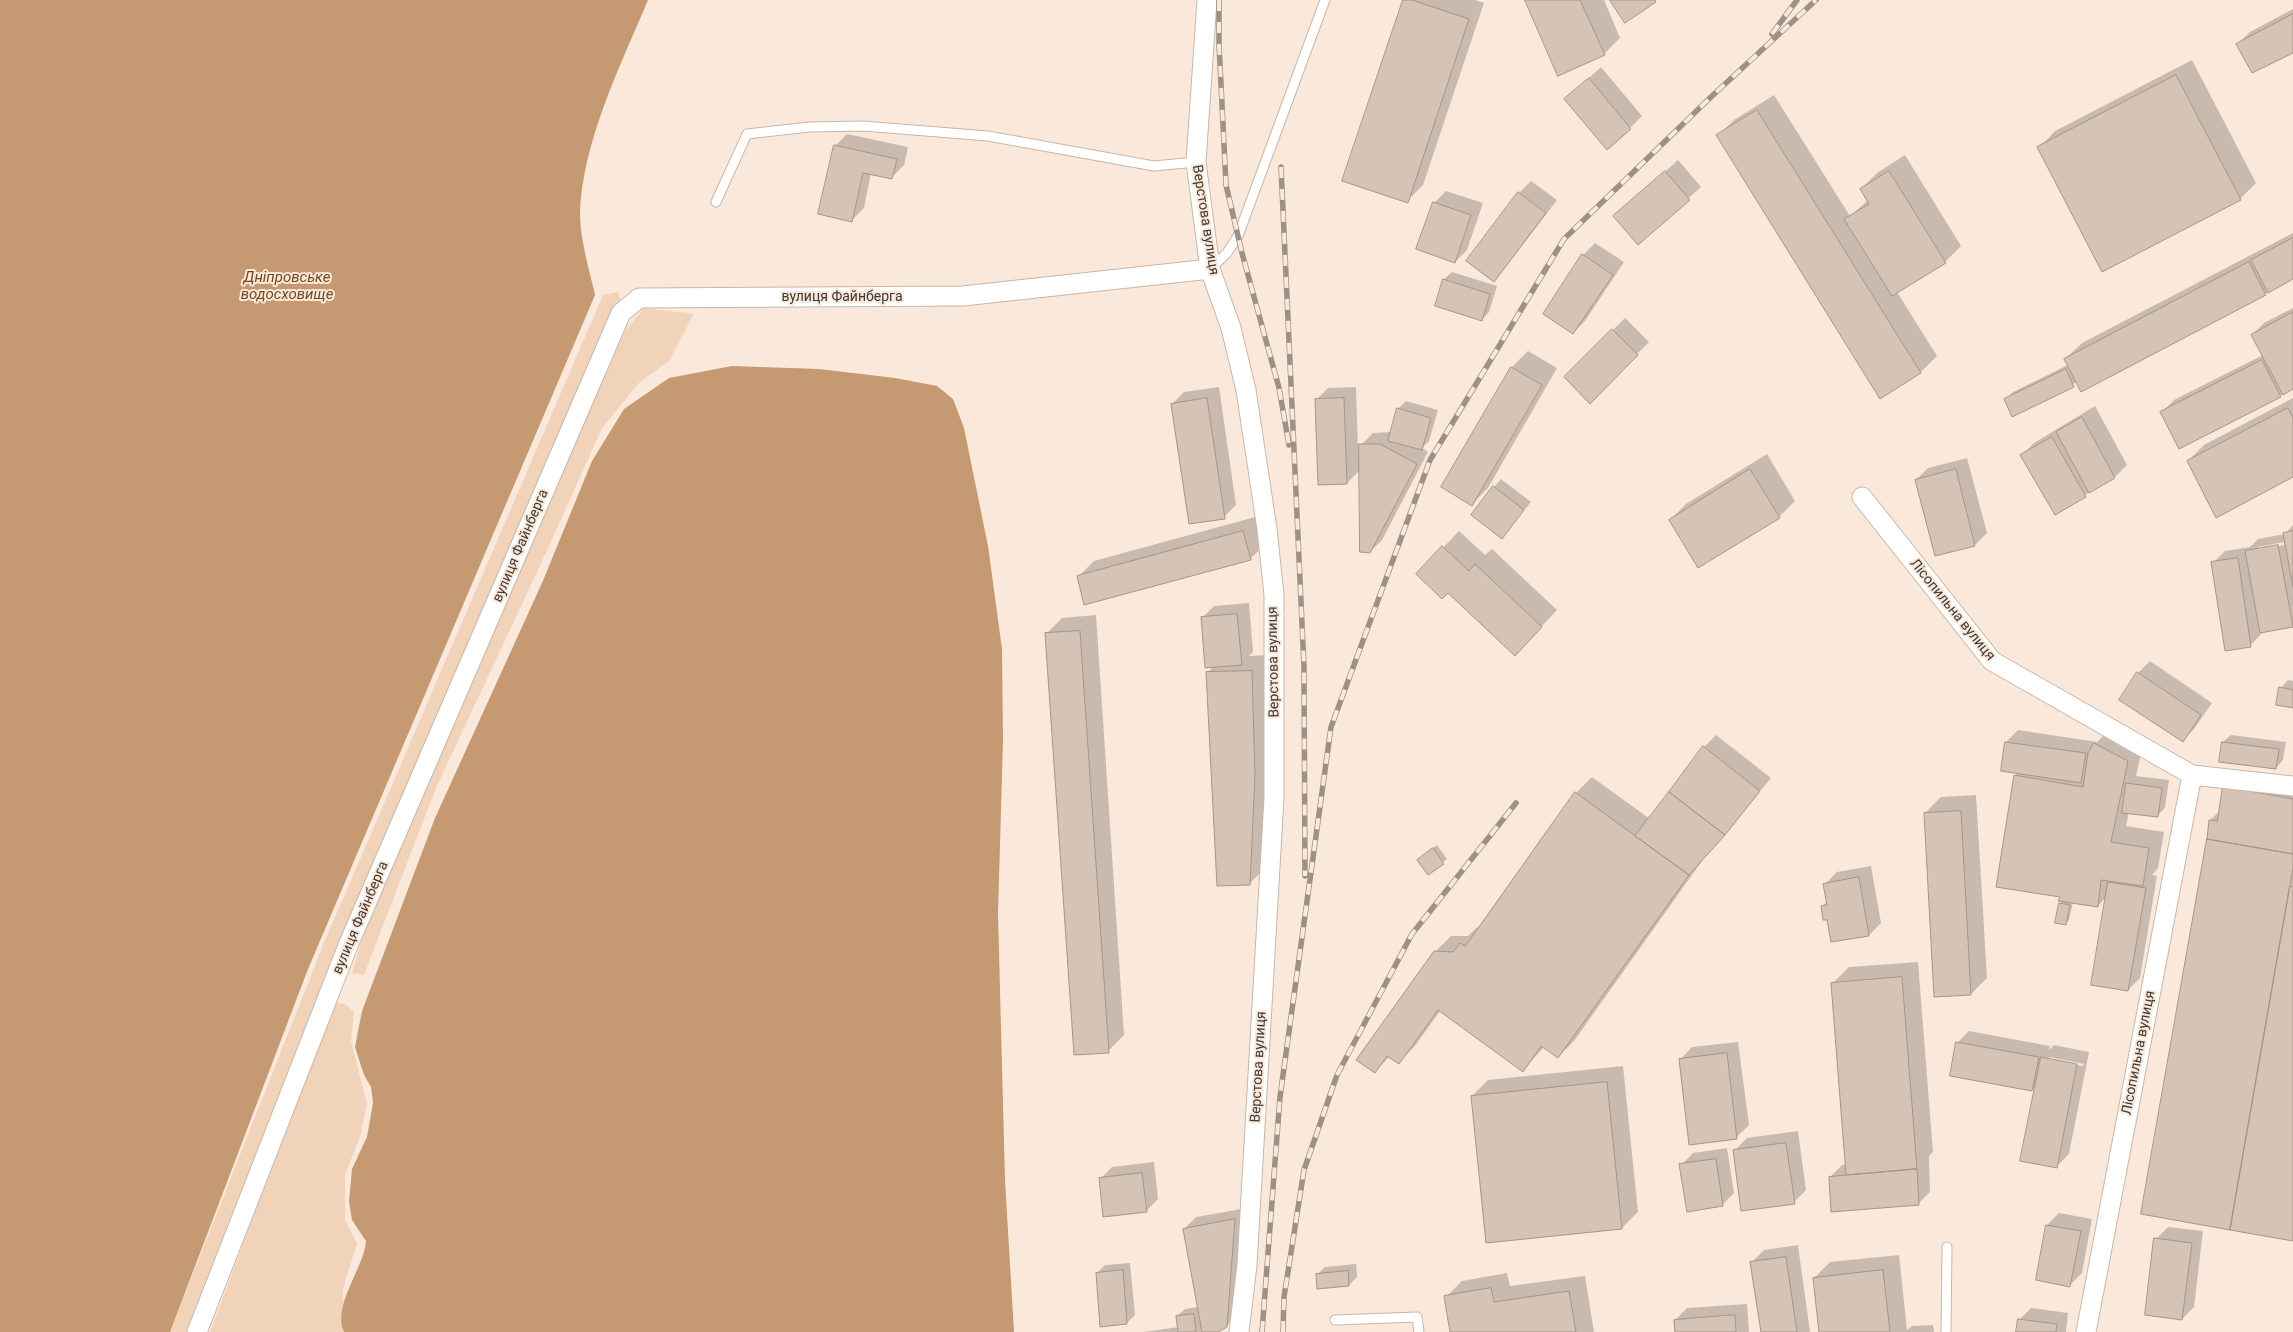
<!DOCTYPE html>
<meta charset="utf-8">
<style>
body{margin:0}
canvas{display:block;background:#fae9da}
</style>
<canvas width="2293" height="1332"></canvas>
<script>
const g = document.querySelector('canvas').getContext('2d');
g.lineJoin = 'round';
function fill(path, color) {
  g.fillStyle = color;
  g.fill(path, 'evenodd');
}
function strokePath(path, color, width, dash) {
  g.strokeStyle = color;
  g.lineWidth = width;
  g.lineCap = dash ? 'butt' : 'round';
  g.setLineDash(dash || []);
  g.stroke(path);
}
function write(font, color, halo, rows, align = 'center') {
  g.font = font + ' Roboto,sans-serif';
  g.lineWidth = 4;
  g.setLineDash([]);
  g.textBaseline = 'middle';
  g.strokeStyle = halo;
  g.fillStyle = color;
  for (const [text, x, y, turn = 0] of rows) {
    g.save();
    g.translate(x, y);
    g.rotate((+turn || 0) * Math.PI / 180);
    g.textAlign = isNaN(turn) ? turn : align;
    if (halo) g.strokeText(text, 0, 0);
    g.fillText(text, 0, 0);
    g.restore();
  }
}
fill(new Path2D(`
 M618,292l3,11 -431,1029h-20l153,-387 280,-650z
 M644,308l50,6 -25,47 -30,22 -37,45 -52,116 -114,244 -72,187 -12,-2 9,-31 92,-222 172,-389z
 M336,1003l9,1 9,8 -3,29 16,63 -7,33 -15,38v45l12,23 -14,46v43h-133l118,-314z`), '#f1d3b9');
fill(new Path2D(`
 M0,0h648c-27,64 -66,143 -68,213 0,27 9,55 15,82l-287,674 -138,363h-170z
 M732,366l87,3 76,9 42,8 16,13 11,29 24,118 14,103 1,91 -5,174 7,266 9,152h-670c-12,-28 20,-63 22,-91l-14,-21 -3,-18 3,-33 15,-32 6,-34 -2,-16 -7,-12 -9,-28 7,-36 73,-193 107,-235 50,-122 32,-52 45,-31z`), '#c59971');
fill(new Path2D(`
 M1404,0h71l9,3 -61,182 -16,16z
 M1526,0h78l16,38 -16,16z
 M2293,9v43l-55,-8 12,-12z
 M2192,60l64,123 -16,16 -201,-51 16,-17z
 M1601,67l41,49 -12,12 -64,-29z
 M1774,95l76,121 18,-16 -7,-11 16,-16 28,-18 56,91 -16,16 -48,30 40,64 -16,16 -41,25 -162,-261 16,-16z
 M847,134l61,13 -4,18 -12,12 -21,-4 -7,35 -12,12 -17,-74z
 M1678,160l23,27 -63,56 -11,-38z
 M1531,181l26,19 -52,68 -12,12 26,-87z
 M1446,191l37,12 -16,47 -12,12 -21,-59z
 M2293,233v45l-28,16 -188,88 -64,33 -7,-16 7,-7 55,-27 -3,-6 17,-16z
 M1595,243l29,19 -39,59 -12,12 -28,-20 38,-58z
 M1452,272l45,14 -8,26 -7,8 -46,-15 8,-26z
 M2293,308v80l-13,8 -118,16 12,-12 89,-45 -11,-20 12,-12z
 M1625,318l24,24 -59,60 -24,-25z
 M1528,351l29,17 -69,120 -16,16 -30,-17 70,-120z
 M1219,387l17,118 -12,12 -52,-113 12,-12z
 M1356,387l2,64h3v-6l12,-12 18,-1 7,-23 8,-8 32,9 -9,31 -7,7 6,4 -46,88 -12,12 -9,-83 -14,14 -31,-83 12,-12z
 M2293,398v78l-105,-15 16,-16z
 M2095,406l32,59 -12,12 -25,14 -5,5 -63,-41 12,-12z
 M1767,454l28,47 -16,16 -80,49 -29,-46 16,-16z
 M1967,458l20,75 -12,12 -59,-65 12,-12z
 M1501,479l30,23 -29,35 -8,-50z
 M1259,516l8,27 -17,16 -172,18 16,-16z
 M2293,525v100l-30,7 -12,13 -25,4 -13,-86 12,-12 25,-4 8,-8 27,-5zM2284,542v3l-26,5v-3z
 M1459,531l26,24 7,-6 65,61 -26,28 -113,-64z
 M1249,603l4,49 -4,4 18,-1 -1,212 -17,17 -42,-211 7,-7 -12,-48 12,-12z
 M1096,615l28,420 -16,16 -62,-417 16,-16z
 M2150,661l62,42 -18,26 -12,12 -44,-68z
 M2288,680l5,1v26l-12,-19z
 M2111,728l32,17 -7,31 33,4 -4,28 -8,8 -28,-4 -3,14 38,6 -6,36 -6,7 5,1 -17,102 -12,12 -21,-94 -9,10 -25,-4 -4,18 -3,4 -10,-2 4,-19 3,-2 -47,-126 2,-2 -12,-31 12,-12 79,12z
 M1716,735l55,43 -67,80 -130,183 -16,16 -14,-10 -21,23 -83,-59 -25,35 -16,16 -9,-6 -15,16 60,-120 16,-16h17l9,-9 2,2 97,-136 16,-16 58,42 54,-72z
 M2231,735l55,7 -3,18 -7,8 -53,-26z
 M2293,780v460l-150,-27 67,-393 10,-9 4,-24z
 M1976,795l11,183 -16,16 -46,-181 16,-16z
 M1437,845l10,14 -19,15 -10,-14z
 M1871,866l10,57 -12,12 -41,-17 -6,-12 6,-5 -3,-17 12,-12z
 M1918,962l15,190 -4,4 1,36 -12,12 -88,-27 12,-12h5l-14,-182 16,-16z
 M1969,1031l81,15 -1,4 5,-5 35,7 -20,102 -12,12 -21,-80 -4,4 -75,-47zM2049,1057l35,7 -1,2 -34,-6z
 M1738,1042l11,83 -12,12 -57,-77 12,-13z
 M1623,1066l15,146 -16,16 -150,-132 16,-16z
 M1798,1131l8,59 -12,12 -59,-52 12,-12z
 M1727,1148l7,45 -12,12 -41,-40 12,-12z
 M1154,1162l4,37 -12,12 -46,-32 12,-12z
 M1247,1208l-8,106 -13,12 -10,6h-73l36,-5 -2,-11 8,-7 13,-2 -14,-78 12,-12z
 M2059,1213l33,6 -10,54 -12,12 -23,-60z
 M2168,1227l35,4 -9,76 -12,12 -26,-80z
 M1798,1245l12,87h-48l-10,-70 12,-12z
 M1899,1255l8,75 5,-4 21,-1 1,7h-114l-6,-54 16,-16z
 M1130,1263l5,52 -8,8 -30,-50 8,-8z
 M1356,1264l1,13 -8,8 -32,-10 8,-8z
 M1507,1273l3,13 75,-10 9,56h-143l-5,-35 16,-16z
 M1747,1304l2,28h-73l-1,-12 12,-12z
 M2031,1308l37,5 -2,19h-49l2,-12z`), '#0003');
const building = new Path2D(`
 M1403,0h9l57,19 -61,184 -66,-22z
 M1525,0h55l25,55 -47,21z
 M1610,0h45l1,2 -31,21z
 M2293,14v39l-41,20 -16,-29z
 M2176,75l65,125 -139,72 -65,-125z
 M1589,78l42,51 -24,21 -43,-51z
 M1757,110l164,263 -41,26 -164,-264z
 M834,145l63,14 -5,20 -29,-6 -11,49 -34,-8z
 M1665,171l25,29 -52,45 -25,-29z
 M1889,171l57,92 -54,33 -48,-77 25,-15 -9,-15z
 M1518,192l28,21 -52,69 -28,-21z
 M1433,202l38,13 -16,48 -39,-14z
 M2293,238v41l-25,14 -17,-33z
 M1582,254l31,21 -40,59 -30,-20z
 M2249,262l17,33 -185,97 -17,-33z
 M1443,279l47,15 -8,27 -47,-15z
 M2293,312v77l-10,6 -32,-60z
 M1612,329l26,26 -48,49 -26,-27z
 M2262,360l19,37 -102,52 -19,-37z
 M1511,367l31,18 -70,121 -31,-19z
 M2066,369l8,18 -62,30 -8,-18z
 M1207,398l18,121 -36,5 -18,-120z
 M1344,398l3,86 -29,1 -3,-86z
 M1397,408l34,10 -9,32 -34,-9z
 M2288,408l5,10v59l-77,41 -29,-57z
 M2082,417l33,61 -26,15 -33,-61z
 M2052,437l34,60 -31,18 -35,-60z
 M1359,444h21l37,20 -47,89 -10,-1z
 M1750,469l30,49 -82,50 -29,-48z
 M1956,469l19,77 -40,10 -20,-76z
 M1493,486l31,24 -22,29 -31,-24z
 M1243,531l8,29 -167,45 -7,-29z
 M2293,531v56l-10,-54z
 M2278,545l15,82 -33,6 -15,-82z
 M1442,546l27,25 6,-7 67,63 -27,29 -67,-63 -6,6 -26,-25z
 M2238,558l13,89 -26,4 -14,-89z
 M1237,614l5,51 -37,3 -4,-51z
 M1080,631l29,422 -35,2 -29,-422z
 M1252,671l3,104 -5,110 -33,1 -11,-214z
 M2137,672l64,43 -18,27 -64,-42z
 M2279,687l14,3v18l-17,-3z
 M2005,742l81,11 -5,30 -80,-12z
 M2222,742l57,7 -3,20 -57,-7z
 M2094,743l34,18 -17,81 38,6 -6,38 -42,-6 -3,27 -40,-6 2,-4 -64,-10 18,-112 69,12 5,-34z
 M1703,746l57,45 -35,44 -56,-43z
 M2126,783l36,5 -4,29 -36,-4z
 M2223,786l70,13v55l-86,-15 2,-19 8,1z
 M1575,792l114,83 -131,183 -17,-12 -18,26 -85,-62 -39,54 -12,-8 -12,17 -19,-13 78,-109 19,1 7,-9 5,3z
 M1669,792l56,43 -36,40 -54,-39z
 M1961,811l10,184 -37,2 -10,-184z
 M2207,839l86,15v14l-63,362 -89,-16z
 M1433,848l11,16 -16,11 -11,-15z
 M1859,877l10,59 -38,6 -4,-22h-4l-2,-14 6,-1 -4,-21z
 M2108,882l38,6 -18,103 -37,-6z
 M2290,886l3,1v354l-63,-11z
 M2059,903l11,2 -4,20 -11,-2z
 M1902,977l15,192 -71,6 -15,-192z
 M1956,1042l83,15 -7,34 -82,-15z
 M1727,1053l10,86 -48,6 -10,-86z
 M2041,1057l36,7 -20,104 -37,-7z
 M1607,1082l15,147 -136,14 -15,-147z
 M1786,1143l9,61 -54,7 -8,-61z
 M1716,1159l7,47 -36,6 -8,-48z
 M1917,1169l2,36 -88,7 -2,-35z
 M1142,1173l5,39 -44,5 -4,-39z
 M1235,1219l-8,108 -9,5h-16l-19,-103z
 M2046,1225l35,6 -11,56 -34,-7z
 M2154,1238l38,5 -10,77 -37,-5z
 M1786,1257l11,75h-36l-11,-70z
 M1123,1270l4,54 -27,3 -4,-54z
 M1883,1270l7,62h-71l-6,-54z
 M1348,1271l1,15 -32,3 -1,-15z
 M1491,1288l3,14 75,-11 7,41h-126l-6,-36z
 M1194,1314l2,18h-18l-2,-16z
 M1735,1315l1,17h-61l-1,-12z
 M2018,1319l39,5 -1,8h-40z`);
fill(building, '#d5c4b5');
strokePath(building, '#a59587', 1);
const service = new Path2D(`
 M716,202l31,-68 62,-7 54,-1 125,10 166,30 42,-4
 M1210,269l17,-16 11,-17 87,-236
 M1335,1320l82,-3 2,15
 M1946,1332l1,-85`);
const minor = new Path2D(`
 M1207,0l-11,162 14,107 21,59 15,62 21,139 7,66v203l-27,467 -8,67
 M1862,497l130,164 200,114 101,11
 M197,1332l152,-389 272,-630 18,-15 324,-2 247,-27
 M2086,1332l106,-557`);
strokePath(service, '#c8b7a9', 11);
strokePath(minor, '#c8b7a9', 21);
strokePath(service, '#fff', 9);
strokePath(minor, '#fff', 19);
const rail = new Path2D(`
 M1219,0v44l7,141 16,68 37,135 10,57
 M1772,34l25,-34
 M1281,167l23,500 1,209
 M1262,1332l18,-235 51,-370 99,-267 134,-221 148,-143 104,-96
 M1283,1332l1,-35 20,-127 33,-95 75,-141 104,-131`);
strokePath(rail, '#9c9186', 5.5);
strokePath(rail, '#fae9da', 4, [11]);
write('14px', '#3e3832', '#fae9da', [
 ["Верстова вулиця",1205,220,81],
 ["вулиця Файнберга",842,297],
 ["вулиця Файнберга",521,546,-67],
 ["Лісопильна вулиця",1952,610,51],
 ["Верстова вулиця",1274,662,-91],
 ["вулиця Файнберга",361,918,-67],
 ["Лісопильна вулиця",2139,1053,-79],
 ["Верстова вулиця",1259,1067,-87]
]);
write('italic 15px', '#74481a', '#fae9da', [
 ["Дніпровське",287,278],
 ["водосховище",287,295]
]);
</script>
